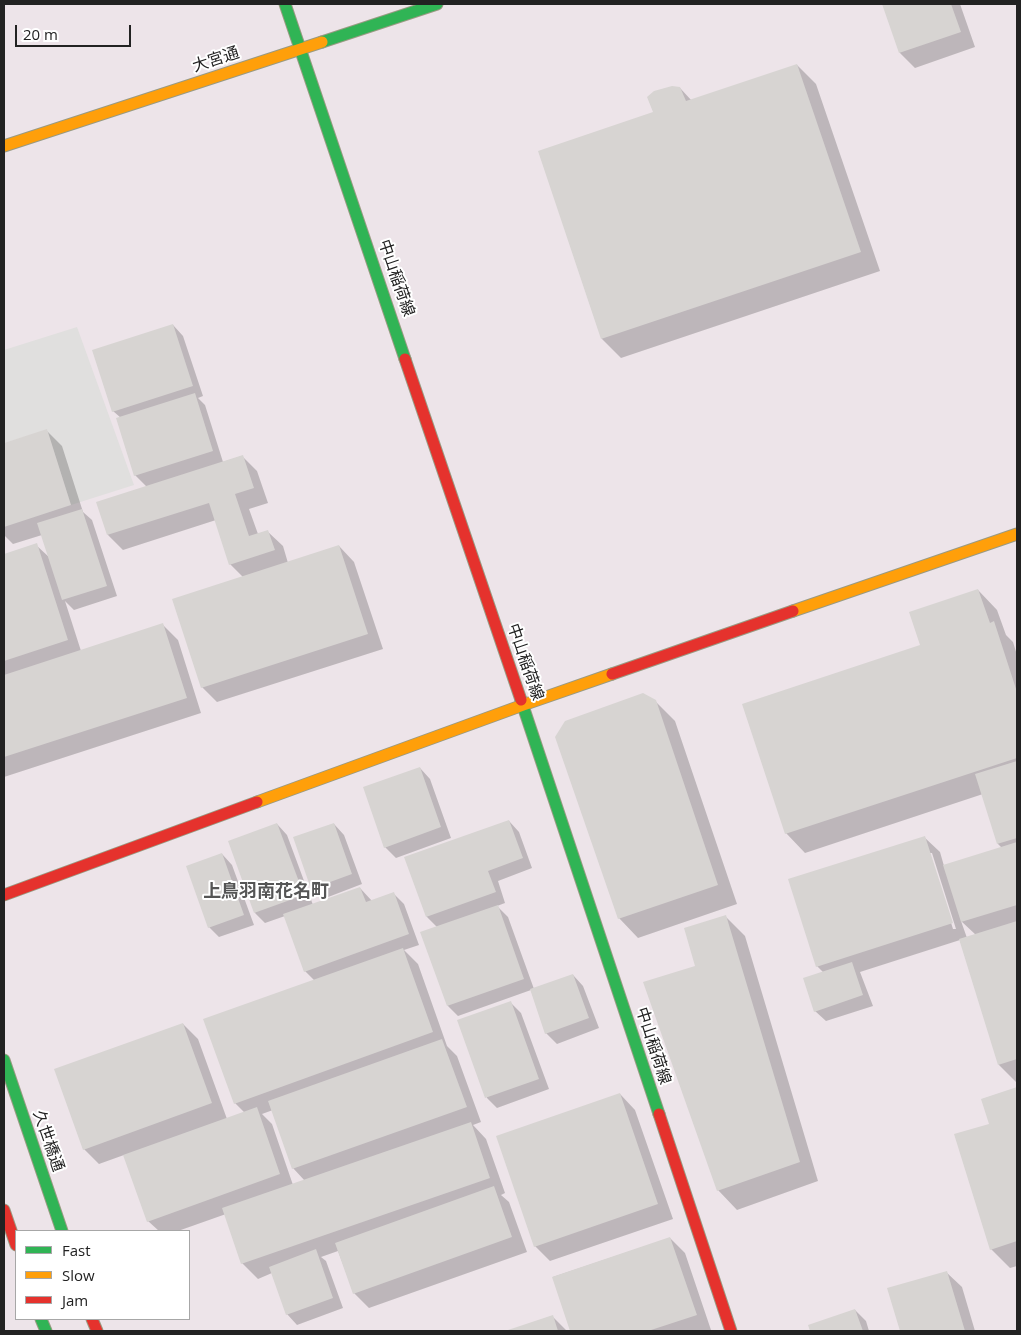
<!DOCTYPE html>
<meta charset="utf-8">
<style>
body{margin:0}
#map{position:relative;width:1021px;height:1335px;overflow:hidden;background:#f0eeeb;font-family:"Open Sans",sans-serif}
canvas{display:block}
.frame{position:absolute;inset:0;border:5px solid #222;pointer-events:none}
.legend{position:absolute;left:15px;top:1230px;width:175px;height:90px;box-sizing:border-box;background:#fff;border:1px solid #a7a7a7;margin:0;padding:6px 9px;list-style:none;font-size:15px;color:#222}
.legend li{display:flex;align-items:center;gap:10px;height:25px}
.legend b{width:25px;border:1px solid #a7a7a7}
.scale{position:absolute;left:15px;top:25px;width:116px;height:22px;box-sizing:border-box;border:2px solid #222;border-top:0;padding-left:6px;font-size:15px;line-height:18px;white-space:nowrap;color:#222;-webkit-text-stroke:4px #fff;paint-order:stroke}
</style>
<div id="map">
<canvas width="1021" height="1335"></canvas>
<div class="frame"></div>
<ul class="legend">
<li><b style="height:6px;background:#30b455"></b>Fast</li>
<li><b style="height:6px;background:#ff9f0a"></b>Slow</li>
<li><b style="height:6px;background:#e5322d"></b>Jam</li>
</ul>
<div class="scale">20 m</div>
</div>
<script>
const g = document.querySelector('canvas').getContext('2d');
g.lineJoin = 'round';
function fill(path, color) {
  g.fillStyle = color;
  g.fill(path, 'evenodd');
}
function strokePath(path, color, width, dash) {
  g.strokeStyle = color;
  g.lineWidth = width;
  g.lineCap = dash ? 'butt' : 'round';
  g.setLineDash(dash || []);
  g.stroke(path);
}
function write(font, color, halo, rows, align = 'center') {
  g.font = font + ' "Open Sans","Noto Sans JP",sans-serif';
  g.lineWidth = 4;
  g.setLineDash([]);
  g.textBaseline = 'middle';
  g.strokeStyle = halo;
  g.fillStyle = color;
  for (const [text, x, y, turn = 0] of rows) {
    g.save();
    g.translate(x, y);
    g.rotate((+turn || 0) * Math.PI / 180);
    g.textAlign = isNaN(turn) ? turn : align;
    if (halo) g.strokeText(text, 0, 0);
    g.fillText(text, 0, 0);
    g.restore();
  }
}
fill(new Path2D(`
 M4,4h1013v1327h-1013zM16,1231h173v88h-173z`), '#ede4e9');
fill(new Path2D(`
 M77,327l57,158 -63,20 -24,-75 -43,13v-93z`), '#e0dfde');
fill(new Path2D(`
 M883,4h77l15,43 -60,21 -15,-15z
 M797,65l19,19 64,187 -259,87 -19,-19 -63,-187 116,-39 25,-25 12,13z
 M173,325l10,11 20,60 -5,2 7,7 18,57 19,-6 15,15 11,32 -19,6 9,25 9,-3 16,15 5,17 51,-17 15,16 29,87 -166,53 -15,-15 41,-110 -13,-13 -14,-44 -93,30 -15,-15 -10,-32 49,-16 -12,-12 -14,-57 -8,-7z
 M47,431l15,15 21,66 9,8 25,76 -43,14 -9,-9 16,50 82,-26 15,15 23,73 -197,64v-221l32,-11 14,13 -8,-23 -29,9 -9,-9v-90z
 M978,590l19,20 9,25 7,7 4,13v428l-18,-18 -39,-125 -100,32 13,34 -47,15 -11,-10 9,-38 -7,-7 107,-129 16,15 4,14 58,-18 -4,-4 -15,-50 -178,59 -19,-20 136,-187zM929,853h3l24,76h-3zM961,921l15,14 -9,3z
 M655,701l20,20 62,183 -99,34 -19,-20z
 M420,768l10,11 21,59 -55,20 -11,-11z
 M509,821l10,11 13,36 -34,13 7,22 -8,3 11,11 26,72 39,-14 10,11 16,42 -42,16 -11,-11 -15,-43 -73,26 -10,-10 -26,-73 15,-6 -10,-10 -21,-59z
 M277,824l10,11 26,70 47,-17 12,13 21,-8 11,11 15,41 -15,5 14,14 29,82 10,10 24,66 -8,3 13,14 19,54 -4,2 8,7 18,50 -158,56 -15,-15 -16,-42 -17,6 5,4 17,47 -46,17 -10,-11 -15,-41 -14,6 -16,-16 -16,-49 -48,17h-19l-11,-10 -24,-66 -25,9 -15,-15 99,-125 15,15 29,80 18,-6 -10,-10 80,-122 -10,-10 -20,-55 -20,7 -10,-10zM273,1110l20,58 12,13 -12,4 -21,-61 -10,-10z
 M334,824l10,11 18,49 -39,15 -10,-11z
 M222,854l10,11 22,60 -35,12 -10,-10z
 M726,917l19,19 73,245 -81,29 -19,-20 -21,-223z
 M511,1003l10,10 28,76 -52,19 -10,-10 -28,-77z
 M1017,1088v178l-7,2 -19,-19 -1,-124 -7,-26z
 M620,1094l15,16 38,109 -123,42 -15,-15z
 M670,1238l15,15 26,77 -4,1h-135l-19,-54z
 M946,1272l16,15 13,44h-74l-12,-42z
 M855,1310l11,11 3,10h-57l-2,-5z
 M552,1316l15,15h-59z`), '#0003');
fill(new Path2D(`
 M882,4h69l10,28 -62,21z
 M797,64l64,188 -260,87 -63,-188 115,-39 -6,-15 7,-6 18,-5 8,1 6,14z
 M173,324l20,62 -81,26 -20,-62z
 M195,393l18,58 -79,25 -18,-58z
 M47,429l24,76 -67,22v-84z
 M243,455l11,33 -19,6 14,42 19,-6 7,20 -46,15 -20,-62 -102,32 -11,-33z
 M82,509l25,77 -45,14 -25,-77z
 M37,543l31,97 -64,21v-107z
 M339,545l29,89 -167,54 -29,-89z
 M978,589l12,34 4,-2 23,71v66l-232,76 -43,-130 178,-59 -11,-33z
 M163,623l24,75 -183,59v-82z
 M643,693l13,7 62,185 -100,34 -63,-182 10,-16z
 M1017,761v77l-20,6 -22,-70z
 M420,767l21,60 -57,21 -21,-61z
 M509,820l14,38 -35,13 8,21 -70,25 -22,-60z
 M277,823l27,72 -50,18 -26,-72z
 M334,823l18,51 -41,15 -18,-52z
 M925,836l28,87 -137,44 -28,-88z
 M1017,842v63l-56,17 -18,-57z
 M222,853l22,62 -36,13 -22,-62z
 M360,887l6,15 28,-10 15,42 -105,38 -21,-58z
 M498,905l26,74 -77,27 -27,-74z
 M726,915l74,247 -83,29 -74,-209 52,-16 -11,-38z
 M1017,921v138l-19,6 -39,-126z
 M403,948l30,84 -199,72 -31,-85z
 M852,962l11,33 -49,17 -11,-34z
 M573,974l16,44 -44,16 -15,-45z
 M511,1001l28,78 -54,19 -28,-78z
 M183,1023l29,80 -129,47 -29,-81z
 M442,1039l25,68 -175,62 -24,-68z
 M1017,1087v154l-27,9 -36,-116 35,-10 -8,-25z
 M620,1093l38,111 -124,43 -38,-111z
 M257,1107l23,67 -133,48 -24,-67z
 M471,1122l19,56 -249,86 -19,-56z
 M494,1186l18,51 -159,57 -18,-51z
 M670,1237l27,78 -49,16h-78l-18,-54z
 M316,1249l17,49 -47,17 -17,-48z
 M947,1271l18,60h-65l-13,-43z
 M855,1309l8,22h-53l-2,-6z
 M553,1315l5,16h-53z`), '#d7d4d2');
const fast = new Path2D(`
 M285,4l120,355
 M322,42l115,-38
 M521,700l138,414
 M4,1060l58,171
 M41,1319l5,12`);
const slow = new Path2D(`
 M4,146l318,-104
 M793,611l224,-77
 M257,802l266,-97 89,-31`);
const jam = new Path2D(`
 M405,359l116,341
 M612,674l181,-63
 M4,895l253,-93
 M659,1114l72,217
 M4,1210l12,35
 M92,1319l5,12`);
strokePath(fast, '#999a82', 13);
strokePath(slow, '#999a82', 13);
strokePath(jam, '#999a82', 13);
strokePath(fast, '#30b455', 11);
strokePath(slow, '#ff9f0a', 11);
strokePath(jam, '#e5322d', 11);
write('16px', '#222', '#fff', [
 ["大宮通",216,60,-18],
 ["中山稲荷線",396,278,71],
 ["中山稲荷線",525,662,71],
 ["中山稲荷線",653,1046,72],
 ["久世橋通",48,1141,71]
]);
write('bold 18px', '#555', '#fff', [
 ["上鳥羽南花名町",266,892]
]);
</script>
